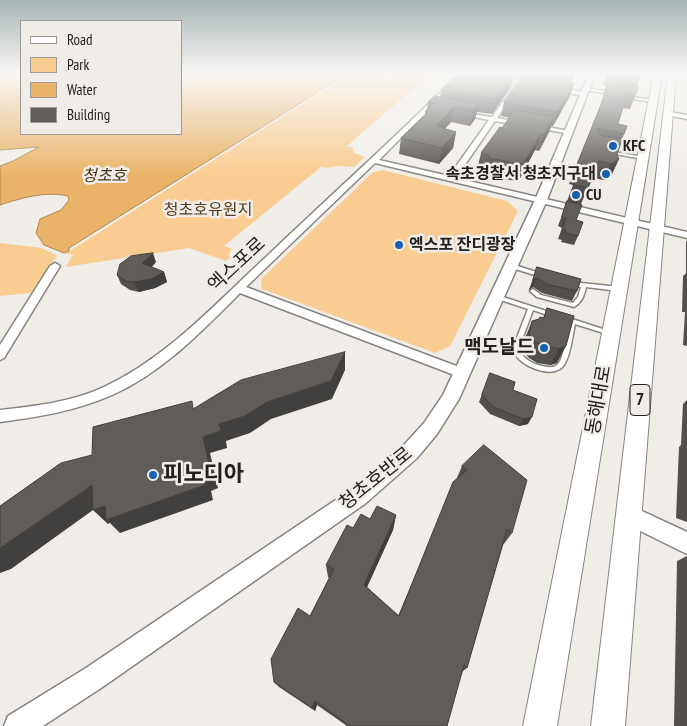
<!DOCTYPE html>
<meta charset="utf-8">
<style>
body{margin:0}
#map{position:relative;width:687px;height:726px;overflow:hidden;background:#f0ede9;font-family:"PT Sans Narrow",sans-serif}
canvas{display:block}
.legend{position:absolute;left:20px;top:20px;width:162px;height:115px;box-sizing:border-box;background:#f0ede9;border:1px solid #9e9b99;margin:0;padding:6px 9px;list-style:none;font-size:15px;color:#222120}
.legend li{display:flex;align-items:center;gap:10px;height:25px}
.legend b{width:25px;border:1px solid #9e9b99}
</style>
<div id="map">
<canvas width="687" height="726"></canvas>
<ul class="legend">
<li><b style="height:6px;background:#fff"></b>Road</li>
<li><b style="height:14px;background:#f9cc91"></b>Park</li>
<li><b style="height:14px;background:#e9b469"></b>Water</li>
<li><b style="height:14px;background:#5f5c59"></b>Building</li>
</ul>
</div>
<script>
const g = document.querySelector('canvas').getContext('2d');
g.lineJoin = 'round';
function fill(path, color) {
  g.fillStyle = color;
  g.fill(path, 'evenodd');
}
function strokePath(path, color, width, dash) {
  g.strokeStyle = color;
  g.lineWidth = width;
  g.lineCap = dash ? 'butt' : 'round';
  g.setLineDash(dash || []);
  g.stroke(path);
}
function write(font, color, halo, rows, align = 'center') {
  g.font = font + ' "PT Sans Narrow","Noto Sans KR",sans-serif';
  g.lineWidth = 5;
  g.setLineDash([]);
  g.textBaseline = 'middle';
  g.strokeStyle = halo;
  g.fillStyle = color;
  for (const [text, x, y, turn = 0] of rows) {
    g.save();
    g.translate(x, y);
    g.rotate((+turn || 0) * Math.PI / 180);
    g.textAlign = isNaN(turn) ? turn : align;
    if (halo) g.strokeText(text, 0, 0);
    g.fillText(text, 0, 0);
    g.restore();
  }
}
fill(new Path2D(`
 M350,74l90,1 -12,1 -81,70 6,2 1,5 11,4 -11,10 -18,-1 -8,2 -7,-1 -97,79 8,3 -3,5 1,4 -4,3 -37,-13 -123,19 7,-13h-8z
 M383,170l124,31 11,10 -68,135 -15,7 -173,-64 -1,-10 112,-107z
 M0,243l42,5 15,8 -26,37 -31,3z`), '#f9cc91');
const water = new Path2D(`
 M0,74h21v60h160v-60h166l-278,174v3l-5,2 -20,-8 -8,-12 4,-14 21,-9 8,-10 -1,-4c-24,-5 -46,2 -68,9v-39l13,-5 26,-14 -39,3z`);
fill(water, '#e9b469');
strokePath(water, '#ad8853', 1);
const service = new Path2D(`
 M585,88l26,4 1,1 -1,1 -25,-4z
 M626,96l27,4 2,1 -2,1 -26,-4z
 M609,151l34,6 2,1 -2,1 -33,-6 -2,-1z
 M511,264l32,10 1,1 -3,2 -32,-10 -1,-1z
 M572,282l47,5 3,2 -3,2 -33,-4c-2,9 -4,15 -12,20l-37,-10 -7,-6 3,-2 8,6 32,8 5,-6 3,-10 -11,-2 -1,-1z
 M497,295l58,19 1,1 -3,2 -20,-7 -14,38c2,8 9,13 16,16 6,2 18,6 23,0 6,-6 9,-33 12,-42l-3,-1 -1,-1 1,-1 2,-1 6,2 37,12 1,1 -3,2 -35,-11c-3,13 -4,30 -11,41 -10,14 -37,3 -46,-7 -3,-3 -4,-6 -5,-10l15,-39 -33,-11 -1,-1z`);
const pedestrian = new Path2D(`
 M683,79h4v2h-4z`);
const minor = new Path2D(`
 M459,74h6l-86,86 70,16 40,-56 -30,-6v-2l33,5 30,-43h6l-31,44 72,13 2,1v2l-76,-13 -39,57 231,54v6l-312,-75 -129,124 221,83 1,3 -1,3h-10l-217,-83c-38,38 -78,80 -128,102 -36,16 -74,22 -112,27v-12c36,-4 73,-8 106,-24 63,-30 111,-84 161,-130 64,-61 130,-120 192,-182z
 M555,87l29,5 3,2 -3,2 -31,-6z
 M669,112l18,3v4l-20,-4v-2z
 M55,263l5,3 -56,92 -4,2v-15l50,-79z`);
const tertiary = new Path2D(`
 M589,74h6l-48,126 -88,199 -22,35 -20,24 -51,45 -262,183 -61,40h-39l4,-10 78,-48 266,-179 51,-43 21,-23 19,-28 92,-195z
 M629,505l58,27v22l-65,-32 -4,-7 4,-7z`);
const primary = new Path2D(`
 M654,74h8l-105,652h-34z
 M668,74h8l-51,652h-34z`);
strokePath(service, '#878480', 3);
strokePath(pedestrian, '#878480', 2);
strokePath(minor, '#878480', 3);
strokePath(tertiary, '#878480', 3);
strokePath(primary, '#878480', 2);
fill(service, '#fff');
fill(pedestrian, '#fff');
fill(minor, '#fff');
fill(tertiary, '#fff');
fill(primary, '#fff');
fill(new Path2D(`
 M459,74h61l-4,6 -3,-1 -2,7 -19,28 -15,-2 -2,7 -5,7 -19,-4 -6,7 11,3 -3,16 -14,16 -40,-10 2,-16 24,-23v-3l2,-3 1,-7 12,-5 1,-7z
 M527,74h48l-4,8 3,1 -4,13 -17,30h-2l-2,6 -10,19 -4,-1 -16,30 -3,1 -32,-6 1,-3 -1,-1 -7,-1 4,-17 29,-35 -9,-2 3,-14z
 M607,74h33l-1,6 -2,6 -1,8 -6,15 -8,-1 -4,16 6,10 -2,5 -5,16 2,4 -8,17 -7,4 -12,-2 -11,26 -5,16 2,16 -4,9 -13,-3 1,-2 -4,-1 4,-11 -4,-2 15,-41 -4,-1 31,-77 6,-21 -3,-1z
 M687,241v105l-4,-1 2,-33h-3l1,-36 3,-3v-31z
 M156,262l-4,5 12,5 3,10 -12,6 -16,4 -9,-2 -9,-6 -4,-9z
 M537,267l40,24 -5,10 -30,-8 -9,-6 -4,3z
 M547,308l27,8 -17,47 -7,2 -13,-2 -8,-5 -7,-8 3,-12 7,-17 11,-3z
 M490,373l23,17 15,34 -9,2 -29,-12 -11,-12z
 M687,400v122l-11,-4 3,-71 2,-2 2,-41z
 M484,445l28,88 -9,12 -36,123 -5,4 -15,54h-100l-30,-21 -2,6 -36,-24 -5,-5 36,-66 19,-38 -1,-1 -2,-12 27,-37 17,-9 26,-4 -3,15 -26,57 31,29 64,-150z
 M687,556v170h-13l3,-165z`), '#524f4d');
fill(new Path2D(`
 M513,74h1l-3,12 -19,28 3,-15z
 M573,74h2l-7,15z
 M574,83l-4,13 -17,30 4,-14z
 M479,104l-4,15 -5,7 3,-16z
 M454,107l-3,15 -18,20 3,-16z
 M554,117l-5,15 -10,19 5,-16z
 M456,132l-3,16 -14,16 3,-16z
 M541,134l-6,16 -16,30 -3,1 5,-17z
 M619,159l-8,17 -7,4 7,-16z
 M153,253l3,9 -10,10 -4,-9z
 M164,272l3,10 -12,6 -16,4 -5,-10z
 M537,278l-4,9 -4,3 4,-10z
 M566,346l-9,17 -7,2 9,-16z
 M345,352v18l-13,29 -61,20 -21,14 -24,8 1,7 -17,5 8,35 -7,3 2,9 -93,33 -10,-10 -2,1 -15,-14 -82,59 -11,4v-25l92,-63 111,-10v-38l16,-13z
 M532,417l-4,7 -9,2 4,-7z
 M396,515l-3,15 -30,66 1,-11z
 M315,701l2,4 -2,6 -3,-3z`), '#42403e');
const building = new Path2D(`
 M459,74h54l-18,25 -54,-9z
 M611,74h29l-1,6 -29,-4z
 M524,75l50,8 -17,29 -53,-10z
 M608,81l30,5 -2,8 -9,-1 -9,31 9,2 -3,8 -27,-6 1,5 5,3 19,3 -5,16 2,4 -8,5 -12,-3 -11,27 -14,-3 6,-17 -4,-1 30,-75z
 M435,96l44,8 -6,6 -19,-3 -18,19 20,6 -14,16 -41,-10 27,-26h-3l8,-9 -5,-1z
 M515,110l39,7 -10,18 -3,-1 -17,29 -3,1 -33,-6 2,-2 -2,-1 -7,-2 19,-26 2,1z
 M567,201l15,4 -6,15 7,2 -5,14 -13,-3 1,-3 -4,-1 4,-11 -4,-1z
 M153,253l-11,10 22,9 -13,7 -17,3 -8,-1 -9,-6 3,-11 11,-8z
 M537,267l44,12 -4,12 -31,-7 -9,-6 -4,2z
 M547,308l27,8 -8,30 -7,3 -13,-3 -10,-4 -7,-8 3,-13 7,-2 1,-2 4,1z
 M345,352l-14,29 -64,21 -22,14 -26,8 2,7 -18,6 8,36 -8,2 2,10 -99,35 -1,-14 -12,4 -1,-25 -92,63v-42l61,-43 31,-8 1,-28 99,-26 1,8 48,-29z
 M490,373l25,9 -2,8 24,9 -5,18 -9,2 -30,-12 -11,-12z
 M484,445l43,35 -15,53 -5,-4 -40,139 -3,-3 -17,61h-97l-35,-25 -3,7 -38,-26 -3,-23 27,-51 12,8 24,-47 -8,-4 21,-40 6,3 8,-14 9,5 7,-13 19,9 -32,70 35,31 54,-134 14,-12 -5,-4z`);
fill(building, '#5f5c59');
strokePath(building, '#42403e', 1);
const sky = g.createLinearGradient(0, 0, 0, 176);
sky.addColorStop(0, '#a8b4b5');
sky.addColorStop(0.42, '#f8f7f5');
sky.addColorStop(1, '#f8f7f500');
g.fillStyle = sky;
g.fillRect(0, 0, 687, 176);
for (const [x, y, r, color] of [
 [613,146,5,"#1660b0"],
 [606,174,5,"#1660b0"],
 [576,195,5,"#1660b0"],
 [399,245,5,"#1660b0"],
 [544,348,5,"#1660b0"],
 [153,475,5,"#1660b0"]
]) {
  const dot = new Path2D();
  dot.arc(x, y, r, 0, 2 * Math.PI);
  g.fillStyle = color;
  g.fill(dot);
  strokePath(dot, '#f0ede9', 2);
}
write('bold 16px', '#222120', '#f0ede9', [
 ["KFC",623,146],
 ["속초경찰서 청초지구대",596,174,"right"],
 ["CU",586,195],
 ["엑스포 잔디광장",409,245]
], 'left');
write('italic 16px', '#473211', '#f0ede9', [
 ["청초호",104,176]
]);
write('16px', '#513b1a', '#f0ede9', [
 ["청초호유원지",208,210]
]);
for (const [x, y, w] of [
 [640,400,20]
]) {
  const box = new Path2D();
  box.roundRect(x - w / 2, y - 15.5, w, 31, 4);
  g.fillStyle = '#f0ede9';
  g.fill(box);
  strokePath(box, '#222120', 1);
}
write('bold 18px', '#222120', null, [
 ["7",640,400]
]);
write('19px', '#222120', '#f0ede9', [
 ["엑스포로",237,265,-43],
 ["동해대로",599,400,-80],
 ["청초호반로",376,479,-39]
]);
write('bold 19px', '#222120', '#f0ede9', [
 ["맥도날드",534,348]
], 'right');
write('bold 22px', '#222120', '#f0ede9', [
 ["피노디아",163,475]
], 'left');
</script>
